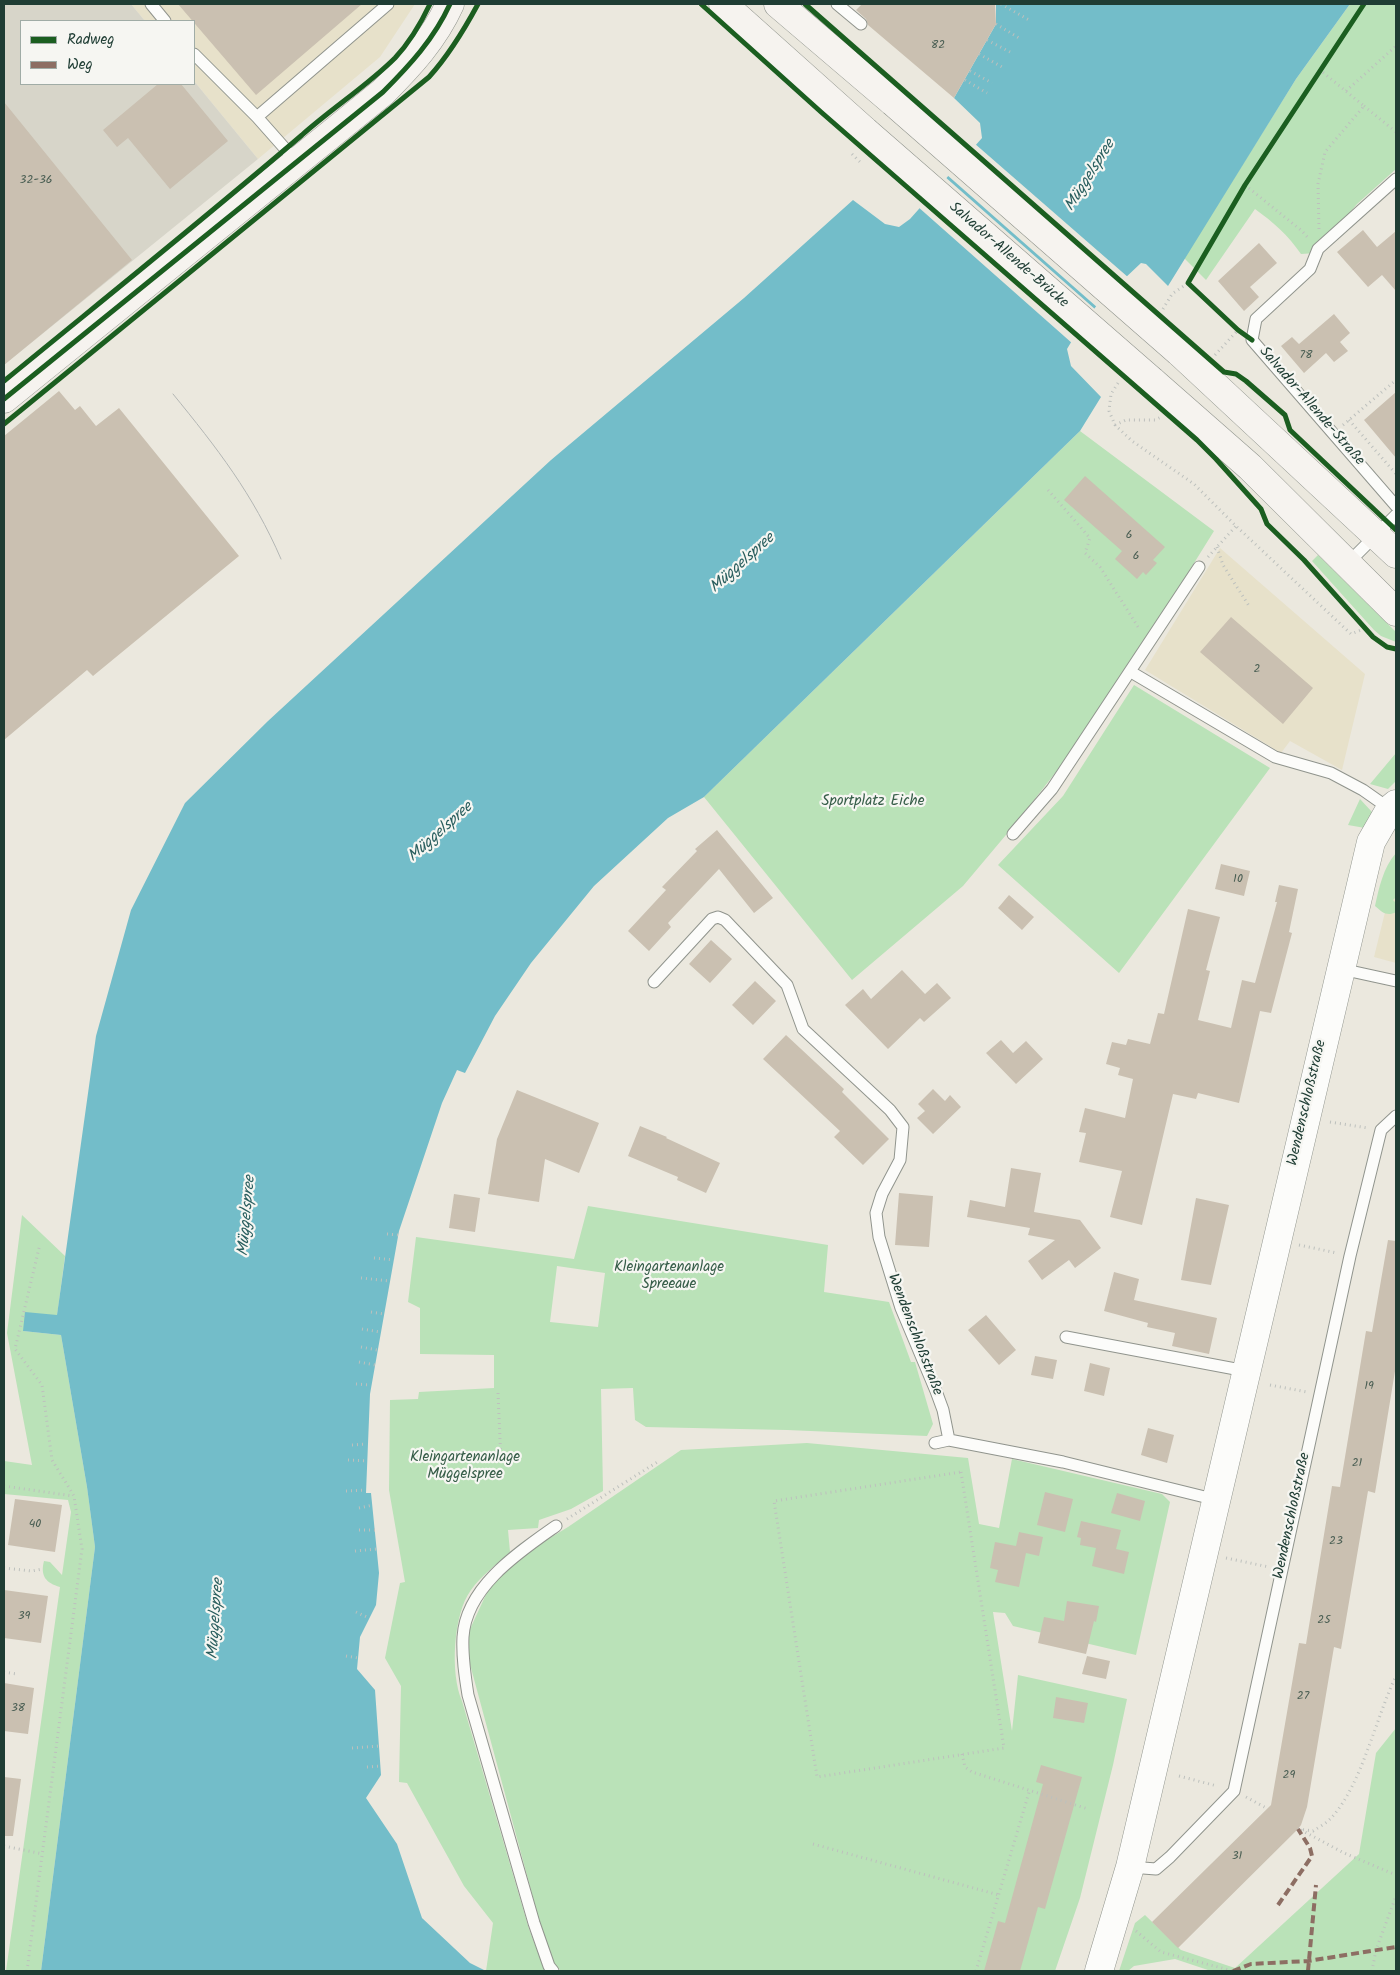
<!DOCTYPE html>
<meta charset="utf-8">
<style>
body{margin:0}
#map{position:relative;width:1400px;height:1975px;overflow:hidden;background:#ebe8de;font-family:Kalam,sans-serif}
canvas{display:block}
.frame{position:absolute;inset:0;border:5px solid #1f3d34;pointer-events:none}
.legend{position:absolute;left:20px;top:20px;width:175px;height:65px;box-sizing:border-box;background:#f6f6f2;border:1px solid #a0aca6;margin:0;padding:6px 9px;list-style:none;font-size:15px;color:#1f3d34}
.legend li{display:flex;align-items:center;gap:10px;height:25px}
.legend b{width:25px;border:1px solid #a0aca6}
</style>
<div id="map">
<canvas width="1400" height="1975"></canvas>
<div class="frame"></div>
<ul class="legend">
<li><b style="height:6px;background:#1b5e20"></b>Radweg</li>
<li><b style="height:6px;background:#8d6e63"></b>Weg</li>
</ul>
</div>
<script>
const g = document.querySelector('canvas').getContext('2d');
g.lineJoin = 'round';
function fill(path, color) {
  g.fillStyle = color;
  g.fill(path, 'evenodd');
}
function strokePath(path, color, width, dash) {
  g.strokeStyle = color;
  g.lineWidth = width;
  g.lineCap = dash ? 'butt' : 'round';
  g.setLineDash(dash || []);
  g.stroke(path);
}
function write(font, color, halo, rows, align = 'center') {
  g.font = font + ' Kalam,sans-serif';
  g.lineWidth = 4.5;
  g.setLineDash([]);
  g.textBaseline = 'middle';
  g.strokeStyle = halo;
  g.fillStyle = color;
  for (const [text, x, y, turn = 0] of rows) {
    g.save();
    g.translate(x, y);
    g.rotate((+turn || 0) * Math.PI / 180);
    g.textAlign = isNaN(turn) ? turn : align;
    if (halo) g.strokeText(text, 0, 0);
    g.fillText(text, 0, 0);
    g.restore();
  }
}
fill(new Path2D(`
 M131,4h284l-35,53 -122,102 -64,-78v-60h-49z
 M1220,548l145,126 -23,96 -52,-29 -9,12 -136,-83z
 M1396,876v87l-22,-6 15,-61z`), '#e7e1ca');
fill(new Path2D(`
 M4,4h127l14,17h-124v63h173v-3l64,78 -254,206z`), '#d7d5c9');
fill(new Path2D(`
 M1350,4h46v165l-39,35 -41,49 -15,1c-13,-19 -28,-32 -46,-45l-49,71 -22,-22 112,-179z
 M1080,431l134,100 -28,45 -127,192 -43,55 -53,63 -111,94 -148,-183z
 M1318,555l78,77v10l-15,-6 -7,-6 -62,-69z
 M1134,685l136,83 -151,205 -121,-108 65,-69z
 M1396,753v28l-8,8 -18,-5z
 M1360,799l12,13 -7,16 -17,-3z
 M1396,853v44l-3,3 3,3v9c-9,5 -14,0 -21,-6 4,-18 8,-38 21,-53z
 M588,1206l240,39 -4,47 65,10 22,60h4l18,62 -6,12 -140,-6 -141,-3 -11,-7 -2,-32 -32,1 2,102 -32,18 -32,11 -1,8 -30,2 2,22c-13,12 -29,24 -39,38 -18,24 -21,84 -9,111l67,228 16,42h-59l7,-48 -29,-37 -57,-103 -8,-1 2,-96 -16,-28 15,-75 5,-1 -16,-92 1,-90 28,-1 1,-7 75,-4v-33l-74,-1v-46l-12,-6 8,-65 158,22zM557,1266l48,7 -7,54 -48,-5z
 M22,1215l43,41 -8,60 -34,15 38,4 26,152 8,60 -54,424h-35l54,-384c-14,-4 -20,-11 -16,-26l6,1 12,13 9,-63 -3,-12 -64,-6v-33l28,4 -25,-132z
 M807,1443l161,15 11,66 20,4 13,-69 150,35 8,8 -34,153 -123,-29 -8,-13 -12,-1 19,119 6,-56 109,24 -14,66 -33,133 -25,73h-494l-12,-14 -85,-315 25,-54 36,-35 43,-26 113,-77z
 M1396,1728v243h-185l-36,-12 -41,7 -6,5h-9l16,-48 10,-8 36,35 54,18 124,-114 17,-101z`), '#bae2b8');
fill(new Path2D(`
 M996,4h354l-54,75 -128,207 -22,-22 -5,-1 -18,17 -13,-11 -9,31 -10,13 -9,-8 -21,24 12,10 -6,10 4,17 30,31 -21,34 -376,366 -36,21 -74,68 -63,77 -36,53 -30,57 -8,-3 -15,33 -43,128 -29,163 -4,99h5l8,80 -3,32 -16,32 -3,32 18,21 6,85 -15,23 31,46 25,74 48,45 16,8h-445l54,-424 -8,-60 -26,-152 -38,-4 2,-19 32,3 39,-279 35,-126 54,-107 83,-82 283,-261 193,-162 109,-98 32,24 14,3 11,-8 72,-81 -2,-15 -26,-25 42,-74z`), '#73bdc9');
fill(new Path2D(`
 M974,143l155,135 -7,4 -12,-9 -16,18 9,11 -5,6 -152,-134z
 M944,176l152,134 -3,5 -11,-7 -17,21 10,9 -2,6 -156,-138z`), '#ebe8de');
fill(new Path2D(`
 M178,4h184l-106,91z
 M862,4h133l1,20 -42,74 -86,-73 -2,-6 -10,-9z
 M158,84h23l47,57 -58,48 -42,-51 -11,9 -14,-17z
 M4,102l128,158 -128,105z
 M1363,230l14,17 19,-16v60l-14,-16 -14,12 -31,-35z
 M1259,243l18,20 -27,24 9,10 -15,14 -26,-30z
 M1334,314l16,19 -10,9 8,9 -14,11 -8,-9 -22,20 -23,-27 11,-9 7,7z
 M59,391l16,19 5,-4 16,20 23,-18 120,148 -146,120 -6,-6 -83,70v-304z
 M1396,392v66l-32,-38z
 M1085,476l80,71 -12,13 4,3 -11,12 -3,-3 -6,7 -22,-20 7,-8 -58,-51z
 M1231,617l82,71 -30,36 -83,-72z
 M717,830l56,68 -19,15 -35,-44 -51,54 3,4 -22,24 -21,-20 38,-41 -4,-3 35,-36 -2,-2z
 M1221,864l29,7 -6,25 -29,-7z
 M1279,885l19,4 -9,43 3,1 -21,80 -11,-2 -21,92 -41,-10 -2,6 -23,-5 -31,131 -32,-8 12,-46 -43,-9 7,-29 -7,-1 6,-24 40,10 8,-39 -15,-4 2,-7 -14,-4 6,-22 14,3 2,-6 22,5 8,-31 6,1 24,-105 32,8 -14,53 4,1 -12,49 33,8 11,-48 13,3 22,-81h-2z
 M1009,895l25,22 -12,13 -24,-22z
 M711,940l21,19 -22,24 -21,-19z
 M902,970l23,24 12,-11 14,15 -27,24 -4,-4 -32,31 -43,-44 18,-16 8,10z
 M755,981l21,20 -23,24 -21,-20z
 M786,1035l58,54 -2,3 47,47 -26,26 -29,-28 6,-6 -77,-72z
 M1001,1040l12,13 13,-12 17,18 -27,25 -30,-31z
 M933,1089l12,12 5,-6 11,12 -28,27 -16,-16 8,-7 -7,-7z
 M517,1090l82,33 -20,50 -34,-14 -6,43 -51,-8 9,-55z
 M640,1126l27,11 -1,1 54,25 -14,30 -29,-13 1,-3 -50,-21z
 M1011,1168l30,5 -7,39 46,8 21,28 -26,20 -6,-8 -27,20 -14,-19 27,-21 -27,-5 2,-7 -63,-11 3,-17 35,7z
 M899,1193l34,3 -4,51 -34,-2z
 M454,1194l26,4 -5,34 -26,-4z
 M1196,1198l33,7 -18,80 -30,-5z
 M1388,1240l8,1v124l-21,128 -7,-2 -27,158 -7,-2 -27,160 -6,18 -3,4 -120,119 -26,-26 119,-117 28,-162 7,1 26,-158 8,1 26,-156 6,1z
 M1114,1272l25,7 -5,21 83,18 -8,36 -37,-8 3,-13 -28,-6 1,-4 -44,-12z
 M986,1315l30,35 -17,15 -31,-35z
 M1035,1356l22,4 -4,19 -22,-4z
 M1090,1363l20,5 -6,28 -20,-5z
 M1148,1428l26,7 -7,28 -26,-8z
 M1045,1492l28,7 -8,33 -28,-7z
 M1117,1493l28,8 -5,20 -29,-8z
 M15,1499l47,6 -7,47 -47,-7z
 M1081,1521l40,9 -5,19 13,3 -5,22 -32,-8 4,-18 -16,-3 1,-7 -4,-1z
 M1019,1532l24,5 -4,19 -13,-3 -7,34 -24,-5 3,-12 -8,-2 5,-26 21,4z
 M4,1590l44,6 -7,47 -37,-5z
 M1067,1601l32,5 -3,16 -2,-1 -8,33 -48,-11 6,-26 20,4z
 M1087,1656l23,5 -4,18 -24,-5z
 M4,1683l30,5 -6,46 -24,-3z
 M1056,1697l32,6 -4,20 -31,-5z
 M1041,1765l41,12 -37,132 -7,-2 -18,64h-36l14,-50 7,2 38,-139 -7,-2z
 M4,1777l17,2 -8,57h-9z`), '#cac0b1');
const service = new Path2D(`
 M151,4l14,17
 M837,4l24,20
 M194,54l63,63 39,44
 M257,117l131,-113
 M1396,179l-78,70 -8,20 -54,50 -4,21 144,166
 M1348,563l48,-48
 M1131,672l144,85 56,16 32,17 27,19
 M1013,834l39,-45 147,-222
 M1341,969l55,12
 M654,982l58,-63 6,-2 7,3 62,65 16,44 87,81 13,17 -3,33 -18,34 -6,19 3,24 22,71 35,83 7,19 6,30
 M1066,1337l180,34
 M935,1443l14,-3 114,22 154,38
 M1130,1867l26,2 14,-12 64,-66 116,-535 31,-126 15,-14
 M553,1971l-4,-5 -15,-43 -66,-228c-3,-19 -6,-38 -5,-58 3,-50 56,-85 93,-111`);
const tertiary = new Path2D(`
 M1099,1971l31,-104 241,-1025 19,-33 6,-5`);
const secondary = new Path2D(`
 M723,4l142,127
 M778,4l115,98
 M1179,352l217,202
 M1152,381l98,86 146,145
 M4,399l379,-307c27,-27 51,-53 67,-88`);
strokePath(service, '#90948d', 13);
strokePath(tertiary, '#90948d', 29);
strokePath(secondary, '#90948d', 29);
strokePath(new Path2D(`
 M1001,4l28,16
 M996,24l23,14
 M987,40l23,12
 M979,54l23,13
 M970,71l22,12
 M965,80l22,13
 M1346,91l50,-45
 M1364,106l32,26
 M852,154l9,9
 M1245,185l57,46 7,8
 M1319,229l-1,-45 7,-32 39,-46 -44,-36
 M1163,309l9,-15 16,-11
 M1215,355l23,-25
 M1118,383l-7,11 -2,17 6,14 17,16 62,43 42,42 115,108 15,-6
 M1349,420l47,54
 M1115,425l11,-5h29l6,-3
 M1343,425l53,-45
 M1048,490l42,48 -5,15 15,14 40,63
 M1217,547l6,18 26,41
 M1208,557l28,-31
 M1330,1122l38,6
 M387,1234l11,1
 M1299,1245l38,8
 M374,1258l20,2
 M361,1278l29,3
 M371,1312l13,2
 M362,1329l18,3
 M361,1347l16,3
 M359,1362l16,3
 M356,1384l15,1
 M1270,1385l37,7
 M498,1393l3,69
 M352,1445l15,-1
 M348,1460l19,1
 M961,1472l43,276 -187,29 -43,-276z
 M4,1486l69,10
 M346,1491l20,-1
 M359,1508l14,-3
 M567,1519l92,-58
 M359,1530h16
 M355,1551l22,-2
 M1226,1558l43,9
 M4,1568l28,3 10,-2
 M356,1612l13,6
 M346,1656l12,2
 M4,1672l13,2
 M352,1748l27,-2
 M962,1754l3,13 7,5 116,37
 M367,1767l14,-1
 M1179,1776l38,10
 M1246,1797l22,12
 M1298,1829l15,2c6,-4 14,-8 19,-14 30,-33 44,-100 64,-141
 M1301,1830l43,23 52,22
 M813,1844l186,51
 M4,1846l39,8
 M1136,1931l25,21 72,19
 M27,1971l55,-422 -8,-53 -22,-36 -10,-75 -27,-36 25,-105
 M976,1971l54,-182
 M1372,1971l4,-21 20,-54`), '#bdc0bd', 3, [1, 4]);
strokePath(service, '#fcfcfa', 11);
strokePath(tertiary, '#fcfcfa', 28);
strokePath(secondary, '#f6f3ef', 28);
strokePath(new Path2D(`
 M173,394c44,54 80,100 108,165`), '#b3b6b4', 1);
const secondaryBridge = new Path2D(`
 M893,102l286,250
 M865,131l287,250`);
strokePath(secondaryBridge, '#90948d', 29, []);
strokePath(secondaryBridge, '#f6f3ef', 28);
strokePath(new Path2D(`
 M1278,1905l34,-49 -2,-8 -12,-19
 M1233,1971l18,-7 57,-3 88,-14
 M1308,1971l8,-86`), '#8d6e63', 4, [8, 4]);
strokePath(new Path2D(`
 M701,4l120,108 376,328 19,19 45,50 6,15 37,36 69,77 14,10 9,2
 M805,4l419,368 12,2 10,7 39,34 5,15 106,100
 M1252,340l-14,-10 -50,-47 57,-98 119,-181
 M4,381c100,-82 200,-162 298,-246 30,-27 65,-49 93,-77 15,-16 26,-35 35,-54
 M4,399l379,-307c27,-27 51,-53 67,-88
 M4,424l425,-347c20,-22 35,-47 49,-73`), '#1b5e20', 5);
write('12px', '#4a5e53', null, [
 ["82",938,46],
 ["32-36",36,181],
 ["78",1306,356],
 ["6",1129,536],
 ["6",1136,557],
 ["2",1257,670],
 ["10",1238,880],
 ["19",1369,1387],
 ["21",1357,1464],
 ["40",35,1525],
 ["23",1336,1542],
 ["39",24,1617],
 ["25",1324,1621],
 ["27",1303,1697],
 ["38",18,1709],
 ["29",1289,1776],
 ["31",1237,1857]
]);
write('15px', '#1f3d34', '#f6f6f2', [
 ["Salvador-Allende-Brücke",1008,256,41],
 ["Salvador-Allende-Straße",1311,407,49],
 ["Wendenschloßstraße",1308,1103,-77],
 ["Wendenschloßstraße",914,1335,69],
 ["Wendenschloßstraße",1293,1516,-78]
]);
write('15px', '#365d48', '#f6f6f2', [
 ["Sportplatz Eiche",873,802],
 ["Kleingartenanlage",669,1268],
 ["Spreeaue",669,1285],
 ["Kleingartenanlage",465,1458],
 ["Müggelspree",465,1475]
]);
write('italic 16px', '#295e5e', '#f6f6f2', [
 ["Müggelspree",1091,176,-58],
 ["Müggelspree",743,564,-42],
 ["Müggelspree",441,833,-42],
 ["Müggelspree",248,1216,-85],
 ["Müggelspree",217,1619,-86]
]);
</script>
